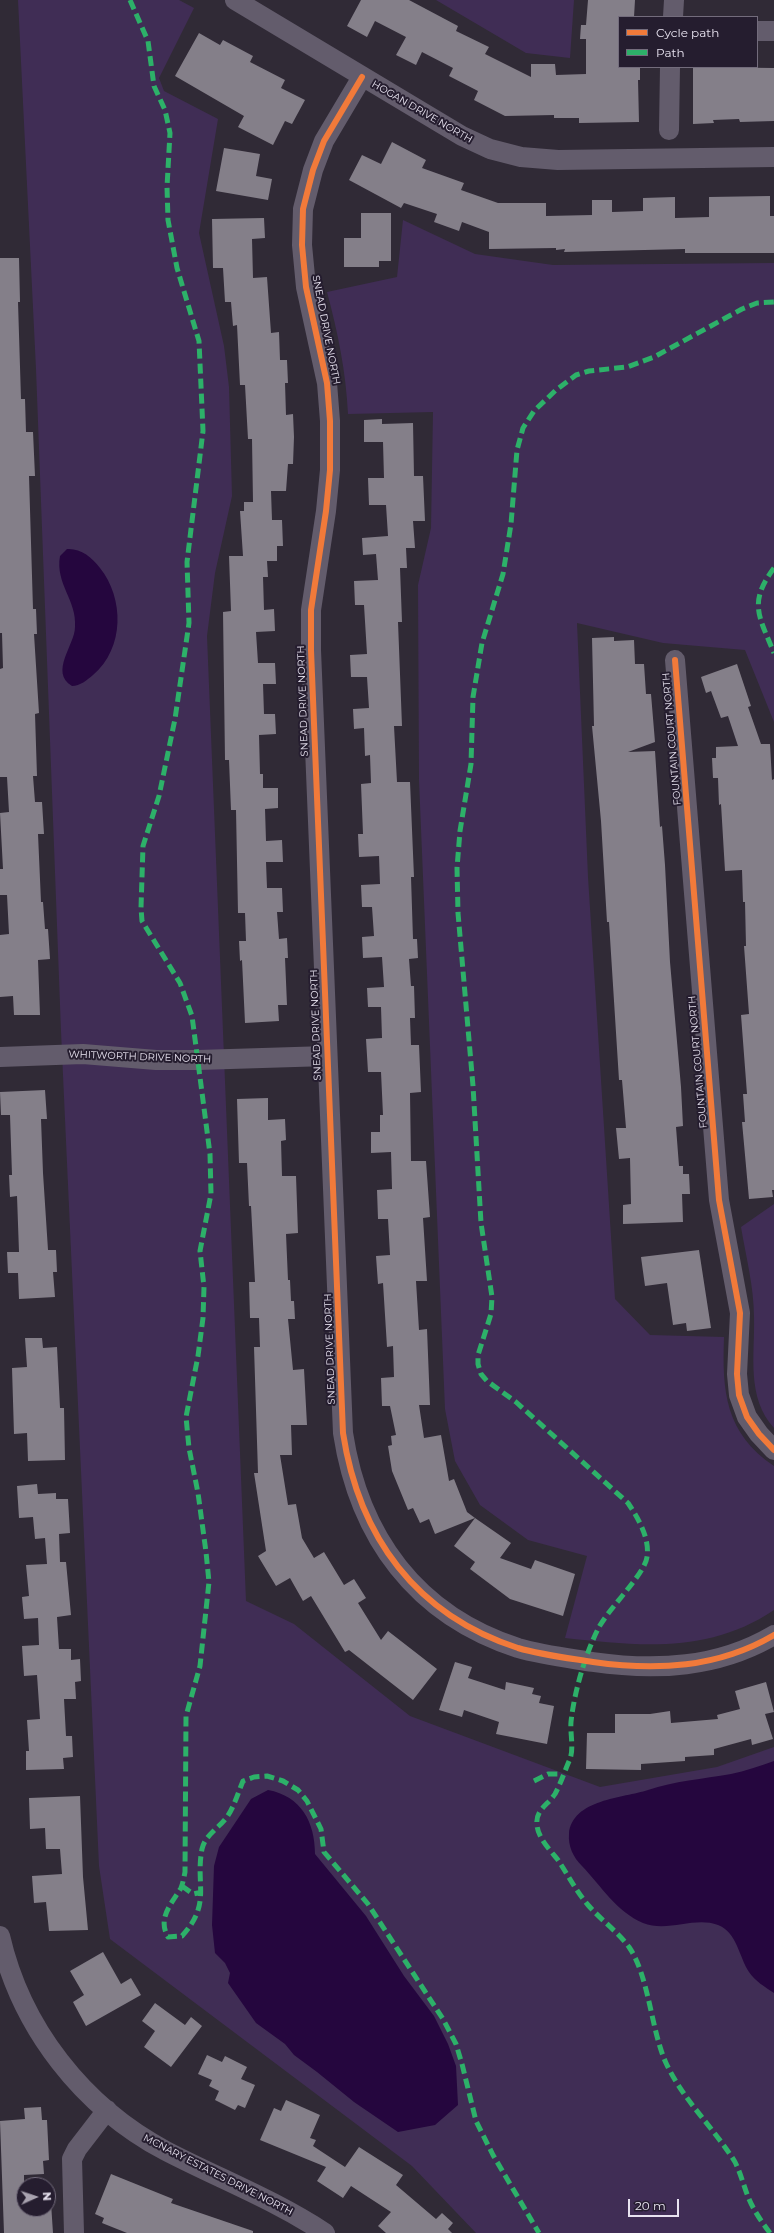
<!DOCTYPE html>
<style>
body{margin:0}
#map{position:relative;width:774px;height:2233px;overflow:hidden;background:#302a36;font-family:Montserrat,sans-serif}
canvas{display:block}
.legend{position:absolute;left:618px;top:16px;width:140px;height:52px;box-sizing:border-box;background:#251d2f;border:1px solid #736c7c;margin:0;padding:5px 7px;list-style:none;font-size:12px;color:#e8e3f0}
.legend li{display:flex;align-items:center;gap:8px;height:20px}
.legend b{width:20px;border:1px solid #736c7c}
.north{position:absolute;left:16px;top:2177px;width:40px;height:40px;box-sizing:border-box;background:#251d2f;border:1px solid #736c7c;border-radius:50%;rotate:87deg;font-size:11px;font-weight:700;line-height:16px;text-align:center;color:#e8e3f0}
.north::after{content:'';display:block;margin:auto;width:14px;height:18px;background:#a8a2af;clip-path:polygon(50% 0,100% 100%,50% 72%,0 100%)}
.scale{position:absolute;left:628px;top:2199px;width:51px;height:18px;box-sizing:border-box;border:2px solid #e8e3f0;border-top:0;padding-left:5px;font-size:12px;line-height:14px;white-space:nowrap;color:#e8e3f0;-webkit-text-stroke:3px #251d2f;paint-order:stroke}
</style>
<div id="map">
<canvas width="774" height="2233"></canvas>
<ul class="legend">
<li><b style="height:5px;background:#f17a3a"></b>Cycle path</li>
<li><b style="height:5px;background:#2db169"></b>Path</li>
</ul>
<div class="north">N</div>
<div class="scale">20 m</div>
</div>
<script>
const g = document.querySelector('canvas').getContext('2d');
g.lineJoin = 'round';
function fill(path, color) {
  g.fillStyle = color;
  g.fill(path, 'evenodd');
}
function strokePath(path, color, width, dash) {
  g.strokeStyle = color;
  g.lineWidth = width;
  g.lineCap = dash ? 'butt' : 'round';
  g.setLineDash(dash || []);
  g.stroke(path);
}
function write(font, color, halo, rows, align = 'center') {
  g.font = font + ' Montserrat,sans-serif';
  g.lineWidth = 4;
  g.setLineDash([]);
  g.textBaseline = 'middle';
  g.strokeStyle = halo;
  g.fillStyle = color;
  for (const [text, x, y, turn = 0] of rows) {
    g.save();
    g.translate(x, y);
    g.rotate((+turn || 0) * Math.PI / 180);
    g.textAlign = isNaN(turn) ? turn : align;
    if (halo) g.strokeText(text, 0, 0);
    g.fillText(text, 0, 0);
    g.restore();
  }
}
fill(new Path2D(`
 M18,0h161l15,8 -35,70 5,13 54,28 -19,114 25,113 5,41 3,109 -17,77 -8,63 39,965 48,23 116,92 190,71 117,-20 57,-20v486h-298l-64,-67 -302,-227 -11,-73 -38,-835 -25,-662z
 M436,0h138l-4,58 -44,-5z
 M403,220l72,34 78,11 221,-2v459l-29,-72 -82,-7 -86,-20 11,254 27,422 35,36 74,2c-2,54 1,96 50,129v144c-65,44 -135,36 -209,28l22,-82 -59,-16 -48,-35 -25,-44 -10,-52 -26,-629 -1,-195 13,-57 2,-116 -85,2c-2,-42 -10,-81 -21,-122l70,-15z
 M774,1204v224c-28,-31 -19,-73 -20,-111 0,-30 -8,-60 -13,-90z`), '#402d55');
fill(new Path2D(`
 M67,549c13,-1 25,8 33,19 24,30 25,80 -7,107 -6,5 -13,11 -21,11 -23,-14 3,-41 3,-59 2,-27 -20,-43 -15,-71z
 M774,1761v232c-9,-6 -19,-12 -25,-21 -10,-15 -12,-40 -31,-47 -24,-9 -50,8 -75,-2 -26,-11 -42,-37 -61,-57 -9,-9 -14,-20 -13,-32 3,-35 55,-36 79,-44 26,-9 55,-11 83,-16 14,-3 29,-8 43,-13z
 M268,1790c33,6 47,32 47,64l51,62 38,60 30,40 14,28 8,22 2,39 -23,20 -37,7 -44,-30 -37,-30 -23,-17 -9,-11 -29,-21 -28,-40 2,-10 -5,-10 -10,-10 -3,-28 2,-59 5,-19 32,-48z`), '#25063e');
fill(new Path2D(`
 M361,0h48l49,26 -2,5 33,16 -4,7 46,23v-13h24l1,11 30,-1v-35h-6l1,-14h5l2,-25h47l-1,17h-15v50h21v13h-2l1,42 -60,1v-5h-25v-3l-49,1 -31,-16 4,-9 -29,-15 4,-8 -31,-16 -6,13 -20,-10 10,-18 -31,-16 -8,16 -20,-11z
 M199,33l21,12 3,-5 30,16 -3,6 35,18 -4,8 24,12 -13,24 -7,-3 -12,24 -35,-18 6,-11 -69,-40z
 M693,67l81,1v53l-34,1 -1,-3 -26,1 1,3 -21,1z
 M392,142l34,18 -4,8 42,15 -3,7 37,13h48v13l46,-1v-15h20v12l31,-1v-13l32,-1v21l34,-1v-20l61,-1v20h4v37h-89v-4l-121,3 1,-3 -9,1v-2l-67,1v-17l-27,-10 -3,9 -25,-9 3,-8 -33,-11 -3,5 -52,-28 13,-25 19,9z
 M224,148l36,6 -4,22 16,3 -4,21 -52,-9z
 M361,213h30v48h-12v6h-35v-29h17z
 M264,218l1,20 -13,1 1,39 14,-1 4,56 8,-1 1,28h7l1,23h-3l1,32 7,-1 1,23 -1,27h-5l-2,27h-15l1,29h10l1,26h-6v15h-10l1,16h-5l1,33 10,-1 1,22 -19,1 2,31h17l1,21h-13l1,30h11l1,20 -17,1 1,39h3v14h15v20l-13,1 1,32 16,-1 1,22h-17l1,26h15l1,24h-6l2,27 8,-1 1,20h-3l2,47h-9l1,16 -34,2 -3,-63 -2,1 -1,-20h7l-1,-28h-7l-2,-103h-5l-2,-50h-4l-2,-148 8,-1 -2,-55h14l-3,-45h4v-9h9l-1,-63h-4l-3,-54h-5l-3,-60 -4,1 -2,-24h-6l-2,-34h-10l-1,-49z
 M0,258h19l1,44h-2l3,97h4l1,33h7l2,44h-6l4,133h3l1,25h-3l5,79 -4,1 2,62h-4l2,26h7l2,32h-6l3,68h2l2,27h3l2,30 -12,1 2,55h-26l-1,-19 -13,1v-62l9,-1 -2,-39h-7v-26h3l-3,-56 9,-1 -2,-35h-7v-108l3,-1 -1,-35h-2z
 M382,419v5l31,-1 1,53h9l2,45h-12l2,27h-9l1,20h-7l2,54h-4l4,104h-8l3,56h13l4,95h-3l2,62h4l1,19 -9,1 2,27h3l1,32h-5l1,27h8l2,47 -11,1 1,68h15l4,56 -7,1 4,63h-11l3,49 8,-1 3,76h-11l5,33 17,-3 8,46 5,-2 13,33 8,6 -40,16 -6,-15 -9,4 -7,-15 -5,2 -16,-39 -4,-25 4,-1 -1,-9 5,-1 -6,-29h-8l-1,-28 13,-1 -1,-31 -6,1 -4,-64 -5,1 -2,-28 14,-1 -2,-36h-10l-1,-29 15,-1 -1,-37 -20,1v-21h9v-17h3l-2,-43h-13l-2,-33 16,-1 -1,-31h-13l-1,-19 17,-1 -2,-30 -19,1 -1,-21 12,-1 -2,-29h-10l-1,-22 19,-1 -1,-28 -20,1 -1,-23h5l-2,-50 10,-1 -1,-28 -5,1 -1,-28 -10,1 -1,-20 16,-1 -2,-31h-16l-1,-22 17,-1 -3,-49h-9l-1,-24 24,-1 -2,-26 -13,1 -1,-17 26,-2 -2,-31h-17l-1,-27h16l-1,-36h-19v-22z
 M614,637v4l20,-1 1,24h9l2,30h5l4,48 -27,10 27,-1 5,76 2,-1 3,39 5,97 11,125 2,39 -7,1 3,39h4v8h6l1,20h-8l1,28 -60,2v-19l8,-1 -1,-46 -11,1 -3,-31h10l-4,-48h-3l-10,-158h-2l-6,-101 -9,-95h2l-2,-88z
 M737,664l14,42 -3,1 13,37h9l2,36 2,-1v411h-2l1,7 -24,2 -7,-77h3l-2,-28h4l-6,-79 8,-1 -5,-68h2l-1,-44h-2l-1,-32 -17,1 -4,-67 -2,1 -1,-27h-5l-1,-20h4v-11l22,-1 -10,-30 -7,2 -10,-27 -5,2 -5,-16z
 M45,1090l2,29h-6l2,54 5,77h8l1,22h-4l2,25 -36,2 -1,-26h-10l-1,-21h12l-2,-56 -7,1 -1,-22h3l-2,-60h-9l-1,-23z
 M268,1098v22l17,-1 1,21 -5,1 1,35h14l2,57 -12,1 2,46h2l1,21h3l1,18h-7l5,51 11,-1 3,56h-16l1,30h-12l8,50 8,-1 6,34 12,20 10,-6 20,33 10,-6 12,19 -8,5 23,37 7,-9 49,38 -24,31 -64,-50 -4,2 -34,-56 -8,5 -13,-23 -14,8 -18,-30 8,-5 -12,-78h4l-4,-126h6l-1,-29h-9l-1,-36h6l-4,-76h-2l-2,-43h-8l-2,-64z
 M699,1250l12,78 -24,3 -1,-8 -13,2 -6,-42 -22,3 -4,-29z
 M25,1338h17l1,10 14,-1 3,61h4l1,52 -37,1 -1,-28 -13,1 -2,-66 15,-1z
 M37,1484l1,10 18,-1v6h12l2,34 -11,1 1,28h6l5,53 -14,2 2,32h12v11l9,-1 1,22 -6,1 1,17h-12l2,37h6l1,21 -10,1 1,11 -38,1v-19h3l-2,-31 13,-1 -3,-44 -13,1 -2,-30 17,-1 -1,-27 -14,1 -2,-22 7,-1 -3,-31 21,-1 -2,-26 -10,1 -2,-22 -14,1 -2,-32z
 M475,1518l36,25 -11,15 31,11 4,-9 40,14 -12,42 -53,-17 -40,-30 5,-7 -21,-16z
 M455,1662l17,5 -4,11 37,12 1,-8 28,6 -2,6 9,2 -2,7 15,3 -7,38 -51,-10 3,-12 -35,-12 -2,7 -23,-7z
 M766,1682l8,30 -9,2 8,25 -21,6 -1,-6 -37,10v6l-29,2v4l-44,3v6l-55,-1 1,-36h28v-19h35l20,-3 1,12 47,-4 -1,-4 23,-6 -5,-18z
 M80,1796l3,81 5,53 -39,1 -3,-29 -12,1 -2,-27 30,-2 -2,-25h-14l-1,-21 -15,1 -1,-31z
 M103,1952l18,32 10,-6 10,17 -55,31 -13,-24 11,-7 -14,-24z
 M155,2003l30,22 6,-8 11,9 -31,41 -27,-20 11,-16 -13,-10z
 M207,2055l15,7 3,-6 22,11 -6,12 14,6 -10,23 -7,-3 -3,5 -20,-10 4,-9 -10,-5 3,-6 -14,-6z
 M286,2100l34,15 -10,23 6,2 -3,6 32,21 14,-20 44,28 -7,10 40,34 6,-6 11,10 -5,6 4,4h-66l-8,-7 13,-14 -40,-26 -8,12 -26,-17 9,-14 -66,-27 14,-32 7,3z
 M41,2107l1,13h5l2,40 -6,1 1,13 -20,1v34h24v-6h3l2,30h-49l-4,-112 25,-2 -1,-11z
 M111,2174l62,25 -2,4 82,28v2h-126l-25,-10 2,-5 -9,-4z`), '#847f89');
strokePath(new Path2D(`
 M235,0l227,136 28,13 31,8 37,3 216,-3
 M673,17l1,-17
 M757,31h17
 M362,77l-38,64 -11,29 -10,39 -1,36 4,42 21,96 3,38v49l-4,41 -15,99v40l32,783c16,104 73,182 175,215 24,7 50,10 75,14 63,9 125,6 181,-27
 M669,130l1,-63
 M675,660l44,540 21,113 -3,61 2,21 8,22 12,17 15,16
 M0,1057l83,-3 73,6h42l129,-4
 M0,1936c21,92 83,171 166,215 54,28 107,48 159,82
 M74,2233l-2,-74 5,-10 30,-39`), '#635c6c', 20);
strokePath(new Path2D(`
 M130,0l18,41 6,45 11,24 5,23 -3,54 1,33 9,48 22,73 4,90 -16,131 2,61 -14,96 -16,77 -16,50 -2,62 1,13 38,62 12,33 18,138 1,40 -11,57 4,36 -1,31 -5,38 -12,61 3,31 9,45 8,59 3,30 -9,84 -14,50 -1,156c-1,5 -2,11 -4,16 -9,15 -24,30 -13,49l14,-1c30,-33 13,-51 20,-87 3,-14 17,-21 25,-32 7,-10 11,-24 16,-36l11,-4 13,-1 16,5 15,9 9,11 14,28 3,23 44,52 75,115 13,25 6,20 14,57 17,34 46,78
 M774,568c-26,35 -15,48 0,85
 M534,1781l14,-7h14
 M182,1886l11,8 9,-2
 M770,2233c-9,-12 -18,-25 -23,-39 -4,-11 -7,-22 -12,-32 -21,-34 -52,-62 -69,-99 -15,-33 -17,-87 -37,-116 -11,-15 -28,-27 -41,-42 -12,-14 -20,-30 -30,-45 -8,-10 -20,-22 -21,-35 -2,-15 11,-20 18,-31 6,-11 10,-24 15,-35 4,-11 0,-26 1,-37 3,-29 14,-67 27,-93 10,-20 47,-55 49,-72 3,-19 -9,-39 -19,-54l-112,-101 -29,-21 -6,-7 -3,-10v-9l13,-41 1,-17 -11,-74 -8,-137 -15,-173 -1,-45 3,-37 11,-67 2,-67 9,-54 21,-69 8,-50 6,-74 6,-22 11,-17 22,-21 20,-15 13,-4 38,-4 27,-10 88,-48 15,-6 17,-1`), '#2db169', 5, [10, 5]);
strokePath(new Path2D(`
 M362,77l-38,64 -11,29 -10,39 -1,36 4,42 21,96 3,38v49l-4,41 -15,99v40l32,783c16,104 73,182 175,215 24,7 50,10 75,14 63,9 125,6 181,-27
 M675,660l44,540 21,113 -3,61 2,21 8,22 12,17 15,16`), '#f17a3a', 6);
write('10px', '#e8e3f0', '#251d2f', [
 ["HOGAN DRIVE NORTH",422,112,30],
 ["SNEAD DRIVE NORTH",326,330,79],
 ["SNEAD DRIVE NORTH",303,701,-92],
 ["FOUNTAIN COURT NORTH",672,739,-95],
 ["SNEAD DRIVE NORTH",316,1025,-92],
 ["WHITWORTH DRIVE NORTH",140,1057,2],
 ["FOUNTAIN COURT NORTH",698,1062,-95],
 ["SNEAD DRIVE NORTH",330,1349,-92],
 ["MCNARY ESTATES DRIVE NORTH",218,2175,27]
]);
</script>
